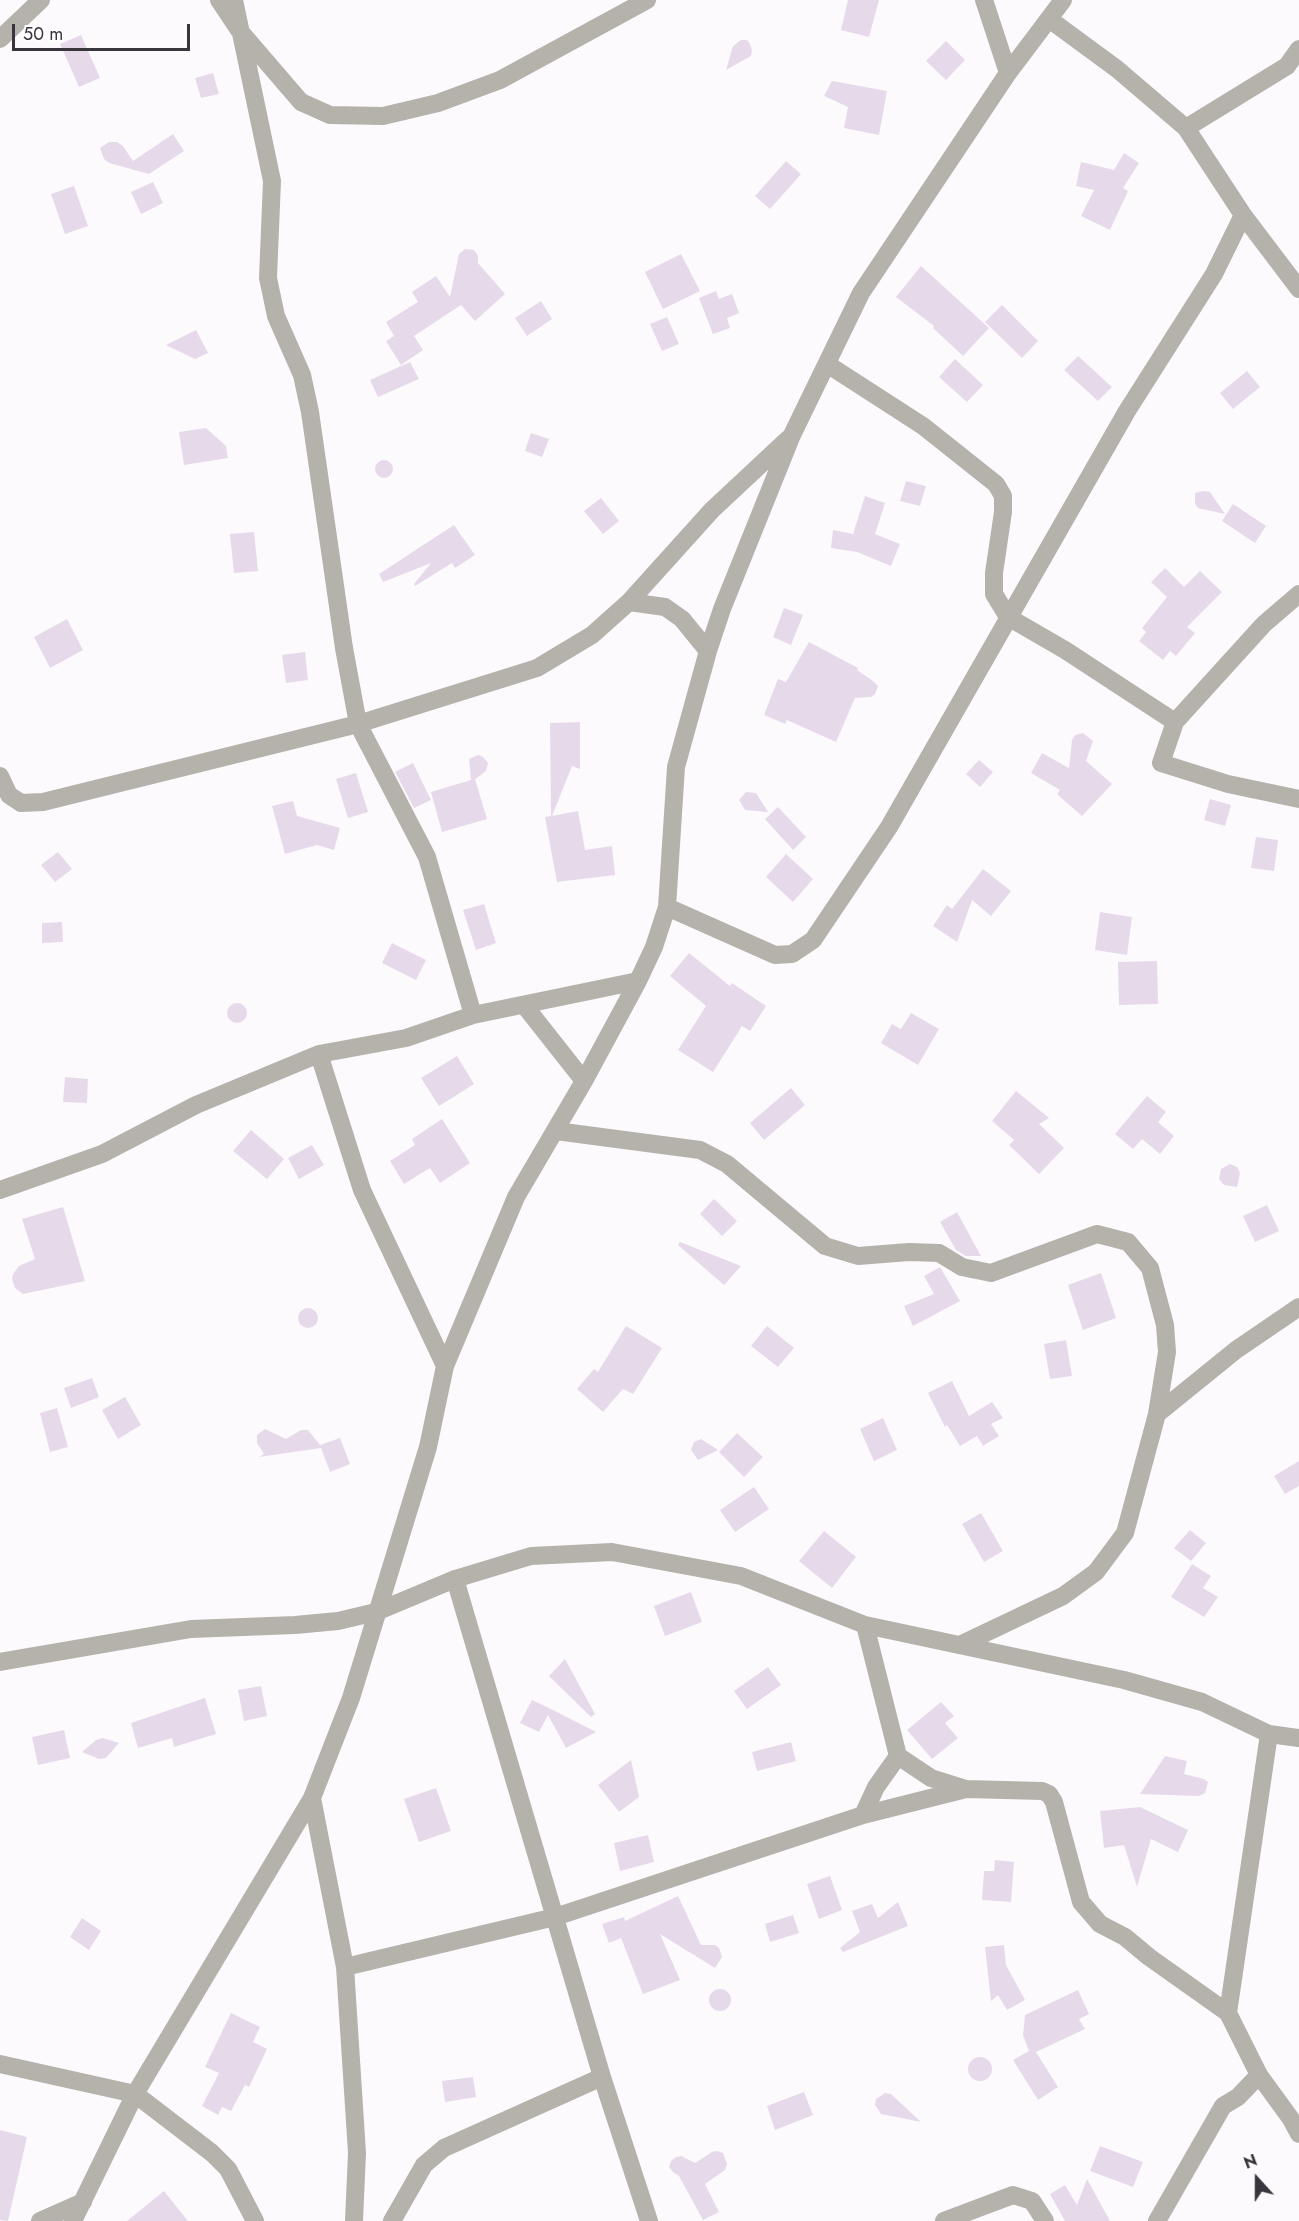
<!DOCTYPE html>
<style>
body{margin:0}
#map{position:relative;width:1299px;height:2221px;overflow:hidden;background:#fdfafe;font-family:Jost,sans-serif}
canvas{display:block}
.north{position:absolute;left:1227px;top:2149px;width:60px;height:60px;-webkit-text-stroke:4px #fff;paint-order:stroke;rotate:339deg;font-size:16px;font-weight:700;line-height:24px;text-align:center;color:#3a353c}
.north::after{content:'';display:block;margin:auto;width:21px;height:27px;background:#3a353c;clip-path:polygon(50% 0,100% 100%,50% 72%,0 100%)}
.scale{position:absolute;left:12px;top:24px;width:178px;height:27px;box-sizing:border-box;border:3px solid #3a353c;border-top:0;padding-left:8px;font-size:18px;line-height:21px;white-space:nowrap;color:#3a353c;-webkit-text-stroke:4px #fff;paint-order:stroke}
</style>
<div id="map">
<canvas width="1299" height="2221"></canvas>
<div class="north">N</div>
<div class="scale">50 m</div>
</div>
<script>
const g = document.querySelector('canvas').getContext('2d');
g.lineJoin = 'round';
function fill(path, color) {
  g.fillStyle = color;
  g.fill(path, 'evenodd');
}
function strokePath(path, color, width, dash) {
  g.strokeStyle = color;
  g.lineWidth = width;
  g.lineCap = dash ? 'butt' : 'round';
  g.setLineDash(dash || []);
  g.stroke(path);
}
fill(new Path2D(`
 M848,0h31l-10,37 -28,-7z
 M81,35l19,43 -21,9 -19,-43z
 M741,40h6l3,4 2,6 -1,6 -25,14 7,-24z
 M946,41l19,19 -19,20 -20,-19z
 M213,73l6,21 -18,4 -6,-20z
 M832,81l55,10 -8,44 -35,-7 4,-21 -24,-11z
 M173,134l11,17 -35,23 -40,-11 -5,-4 -4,-11 9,-6h8l6,4 10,15z
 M1124,153l15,10 -16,25 5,3 -18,39 -29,-14 13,-26 -18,-4 5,-24 33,8z
 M786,161l15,13 -31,35 -15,-13z
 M153,182l10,21 -22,11 -10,-22z
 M74,186l14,40 -23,8 -14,-40z
 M465,249l9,1 4,6v7l27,31 -30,27 -14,-16 -47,31 9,14 -22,15 -15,-24 8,-5 -8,-14 32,-20 -6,-10 24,-16 14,21 9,-43z
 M681,254l19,37 -37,18 -18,-37z
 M921,266l68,62 -26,28 -30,-28 1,-2 -38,-29z
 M716,291l3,8 13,-5 7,19 -12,5 3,10 -17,6 -14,-36z
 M541,301l11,18 -25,17 -12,-18z
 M1002,305l36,36 -16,17 -37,-36z
 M667,317l12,27 -17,7 -12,-27z
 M196,330l12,23 -13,6 -29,-14z
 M1078,356l34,31 -14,14 -34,-31z
 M955,359l28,26 -16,17 -28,-25z
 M410,362l9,17 -41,18 -8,-17z
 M1247,371l13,16 -27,22 -13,-16z
 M206,428l20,18 2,12 -44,7 -5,-33z
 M531,433l18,6 -7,18 -17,-6z
 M375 469a9 9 0 1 1 18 0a9 9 0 1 1-18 0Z
 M906,481l20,5 -6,20 -20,-5z
 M1203,491l7,1 15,22 -27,-6 -3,-4v-11z
 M865,496l20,7 -10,31 25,10 -9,22 -34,-14 -26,-4 2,-18 20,4z
 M601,498l18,23 -16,13 -19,-23z
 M1233,504l33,22 -11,17 -33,-22z
 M454,525l21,30 -20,13 -3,-5 -37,23 -1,-2 17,-21 -48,19 -4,-8z
 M254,532l4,39 -24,2 -4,-39z
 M1165,568l19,19 16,-16 22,21 -35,35 8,6 -19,23 -6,-5 -7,9 -24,-19 7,-9 -4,-4 25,-31 -16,-15z
 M784,608l19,7 -12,30 -18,-8z
 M67,619l16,31 -33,18 -16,-31z
 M809,642l49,26 -1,2 16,11 5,5 -3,8 -4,3 -16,1 -19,44 -49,-22 -2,4 -21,-9 14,-36 8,3z
 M305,652l3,28 -22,3 -4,-28z
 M580,722v47l-8,-3 -20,50 26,-5 7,39 27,-4 3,29 -58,7 -12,-65 6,-1 -1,-93z
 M1083,733l10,8 -7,20 26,23 -30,32 -25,-22 3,-4 -29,-17 11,-20 27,15 3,-28 3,-5z
 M478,755l5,2 5,6 -2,8 -12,9 1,-1 12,40 -45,13 -11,-40 40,-12 -2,-21z
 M979,760l14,12 -13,15 -14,-13z
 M413,763l18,37 -17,8 -19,-36z
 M356,773l12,39 -20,6 -12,-39z
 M746,792l10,1 12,19 -23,-2 -6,-10z
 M1210,799l21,6 -6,21 -21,-6z
 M293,801l4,15 43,12 -6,22 -17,-5 -32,9 -13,-48z
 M778,807l28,30 -13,13 -28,-31z
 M1256,837l22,3 -4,31 -23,-3z
 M58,852l14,17 -17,13 -14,-17z
 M786,854l27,25 -20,23 -27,-25z
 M983,869l28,22 -20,25 -19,-16 -15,42 -24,-16 14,-21 5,4z
 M484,904l12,39 -20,7 -13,-40z
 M1100,912l32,5 -5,38 -32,-5z
 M62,922l1,20 -21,1v-20z
 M392,943l34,17 -10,20 -34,-17z
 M689,953l41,33 2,-3 34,23 -16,25 -8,-5 -29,46 -35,-22 28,-44 -36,-30z
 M1157,961l1,43 -39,1 -1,-43z
 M227 1013a10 10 0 1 1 20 0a10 10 0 1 1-20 0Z
 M911,1013l28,16 -21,36 -37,-22 11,-19 9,5z
 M457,1056l17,28 -35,22 -18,-28z
 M65,1077l23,2 -1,24 -24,-1z
 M791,1088l14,17 -41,35 -14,-17z
 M1016,1091l33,27 -10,6 25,24 -25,26 -30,-29 5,-5 -22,-19z
 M1147,1096l19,16 -8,10 16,14 -14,18 -18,-15 -9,10 -18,-15z
 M442,1119l28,44 -30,20 -10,-15 -26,16 -14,-23 25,-16 -3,-6z
 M251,1130l33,29 -17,20 -34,-28z
 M312,1145l12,20 -25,14 -11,-21z
 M1230,1164l7,3 3,6 -3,14 -13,-2 -5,-6 2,-10z
 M714,1199l23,22 -15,15 -22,-22z
 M1267,1205l12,26 -24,11 -12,-26z
 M63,1207l22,74 -62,13 -8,-6 -3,-9 1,-5 6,-8 16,-7 -13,-40z
 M957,1212l24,44h-15l-10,-6 -16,-28z
 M680,1242l61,24 -17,19 -46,-40z
 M940,1267l20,34 -47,25 -9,-20 30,-12 -10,-18z
 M1101,1273l15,45 -33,12 -15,-45z
 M298 1318a10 10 0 1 1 20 0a10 10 0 1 1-20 0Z
 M626,1326l36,22 -29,46 -10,-5 -20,23 -26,-23 17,-20 4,3z
 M767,1326l27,22 -16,19 -27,-21z
 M1066,1340l6,36 -22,3 -6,-35z
 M92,1378l7,19 -28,11 -7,-20z
 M952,1381l17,35 23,-14 11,16 -12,6 8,12 -16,10 -6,-10 -17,10 -13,-21 -2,2 -17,-34z
 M125,1397l16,28 -23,14 -16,-29z
 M57,1408l11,39 -18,5 -10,-39z
 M883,1418l14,32 -23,11 -14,-32z
 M265,1429l21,10 15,-9h7l12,15 20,-7 10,26 -20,8 -9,-24 -62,9 5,-3 -7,-11v-8z
 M737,1433l26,24 -19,20 -25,-25z
 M701,1439l17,11 -20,10 -7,-10 3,-8z
 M1299,1461v25l-14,8 -11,-18z
 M754,1487l15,22 -34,23 -15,-22z
 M981,1513l22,38 -19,11 -22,-38z
 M1190,1530l16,13 -15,18 -17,-13z
 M824,1531l32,26 -24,31 -33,-27z
 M1192,1564l19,12 -8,12 15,9 -14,20 -33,-20z
 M691,1592l11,30 -37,14 -11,-30z
 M565,1659l30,55 -4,3 -42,-41z
 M768,1667l13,18 -34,24 -13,-18z
 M261,1686l6,30 -23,5 -6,-31z
 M205,1698l11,36 -42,13 -2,-9 -34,10 -7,-25z
 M532,1700l19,9 45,23 -30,16 -18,-33 -9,17 -19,-9z
 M941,1702l13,14 -9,7 13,15 -26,21 -25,-29z
 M64,1730l6,28 -32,7 -6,-28z
 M103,1738l16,5 -13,15 -7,1 -17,-7 14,-12z
 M791,1742l5,19 -39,10 -5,-19z
 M1165,1756l22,5 -3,13 20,5 4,3 -3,11 -6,3 -59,-2z
 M631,1760l8,37 -20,15 -21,-27z
 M436,1788l15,43 -32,11 -15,-43z
 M1140,1807l48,23 -10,22 -27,-13 -14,48 -13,-42 -20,3 -4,-37z
 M648,1835l6,27 -34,9 -6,-28z
 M995,1860l19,2 -3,40 -29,-2 2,-29h10z
 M830,1876l12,34 -23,9 -12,-35z
 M678,1896l23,49h14l4,3 3,9 -7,11 -55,-34 20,46 -37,14 -22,-56 -12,5 -7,-19 22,-7 1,4z
 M898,1902l10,24 -65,26 -3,-4 20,-16 -8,-21 20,-7 6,14z
 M793,1915l6,18 -29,9 -5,-18z
 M82,1918l19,13 -12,19 -19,-13z
 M1004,1945l2,20 19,35 -18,10 -9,-15 -7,6 -6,-54z
 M709 2000a11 11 0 1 1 22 0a11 11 0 1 1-22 0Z
 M1078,1990l11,24 -10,5 6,10 -49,23 22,35 -20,13 -25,-40 16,-9 -6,-16 2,-20z
 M231,2013l29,14 -7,15 14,7 -18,38 -4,-2 -14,26 -9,-4 -4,8 -16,-9 17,-33 -14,-6z
 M968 2069a12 12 0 1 1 24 0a12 12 0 1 1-24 0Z
 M473,2077l3,20 -31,5 -3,-21z
 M804,2092l9,23 -38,15 -8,-24z
 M885,2093l6,1 30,28 -40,-8 -6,-9 1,-6z
 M0,2130l27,7 -19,84 -8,-1z
 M1100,2146l43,16 -10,25 -43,-16z
 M717,2151l6,2 4,11 -2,6 -20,14 14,28 -16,8 -24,-44 -6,-4 -4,-5 2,-6 5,-4 5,-1 14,7 17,-11z
 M1087,2179l23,42h-45l-15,-27 15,-9 12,20z
 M164,2191l24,30h-61z`), '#e6daea');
strokePath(new Path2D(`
 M219,0l20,30 62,72 29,13 53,1 55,-13 62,-23 147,-80
 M234,0l38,181 -4,97 8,38 26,59 8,37 34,236 14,76 69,133 46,158
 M984,0l24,73
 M1049,19l68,50 69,59 101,-62 12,-17
 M0,39l41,-39
 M1186,128l57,87 56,74
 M827,364l96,62 73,58 7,12v16l-9,61v21l14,23 57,33 110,72 -14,41 67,21 71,15
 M629,602l36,5 17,12 26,32
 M1175,722l89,-98 35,-30
 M0,776l9,19 12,8 22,-1 315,-78 179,-56 55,-33 37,-33 83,-92 76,-71
 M667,907l108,48 17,-1 21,-14 76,-113 238,-416 87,-137 29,-59
 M524,1005l60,76
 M319,1054l43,136 83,176
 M556,1131l144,19 27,14 98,82 33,10 51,-4 30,1 23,14 29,6 106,-39 31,8 22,26 15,57 2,27 -10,62 -32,119 -29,39 -33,24 -103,49
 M0,1190l102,-36 94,-49 123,-51 87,-16 67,-23 165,-34
 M1157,1414l79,-64 63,-43
 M455,1579l147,498 47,144
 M0,1662l191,-33 104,-4 43,-4 38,-9 79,-33 76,-23 81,-4 129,24 124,49 259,55 78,22 67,32 30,4
 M1269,1734l-41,279 31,62 32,44 8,15
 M898,1756l33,22 35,11 76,2 7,3 5,8 27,100 19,22 25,13 24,20 79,56
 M312,1798l33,169 12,186 -3,68
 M863,1815l103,-26
 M345,1967l210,-50 308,-102 13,-28 22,-31 -33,-131
 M0,2064l135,30 77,59 16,16 27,52
 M40,2221l43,-19
 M73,2221l62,-127 177,-296 39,-100 77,-251 17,-81 71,-169 68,-116 54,-100 16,-34 13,-40 9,-140 32,-116 14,-42 70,-174 69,-142 147,-220 55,-73
 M392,2221l32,-56 20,-17 158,-71
 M944,2221l69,-26 19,6 13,20
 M1157,2221l66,-115 15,-9 21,-22`), '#b5b2ab', 18);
</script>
